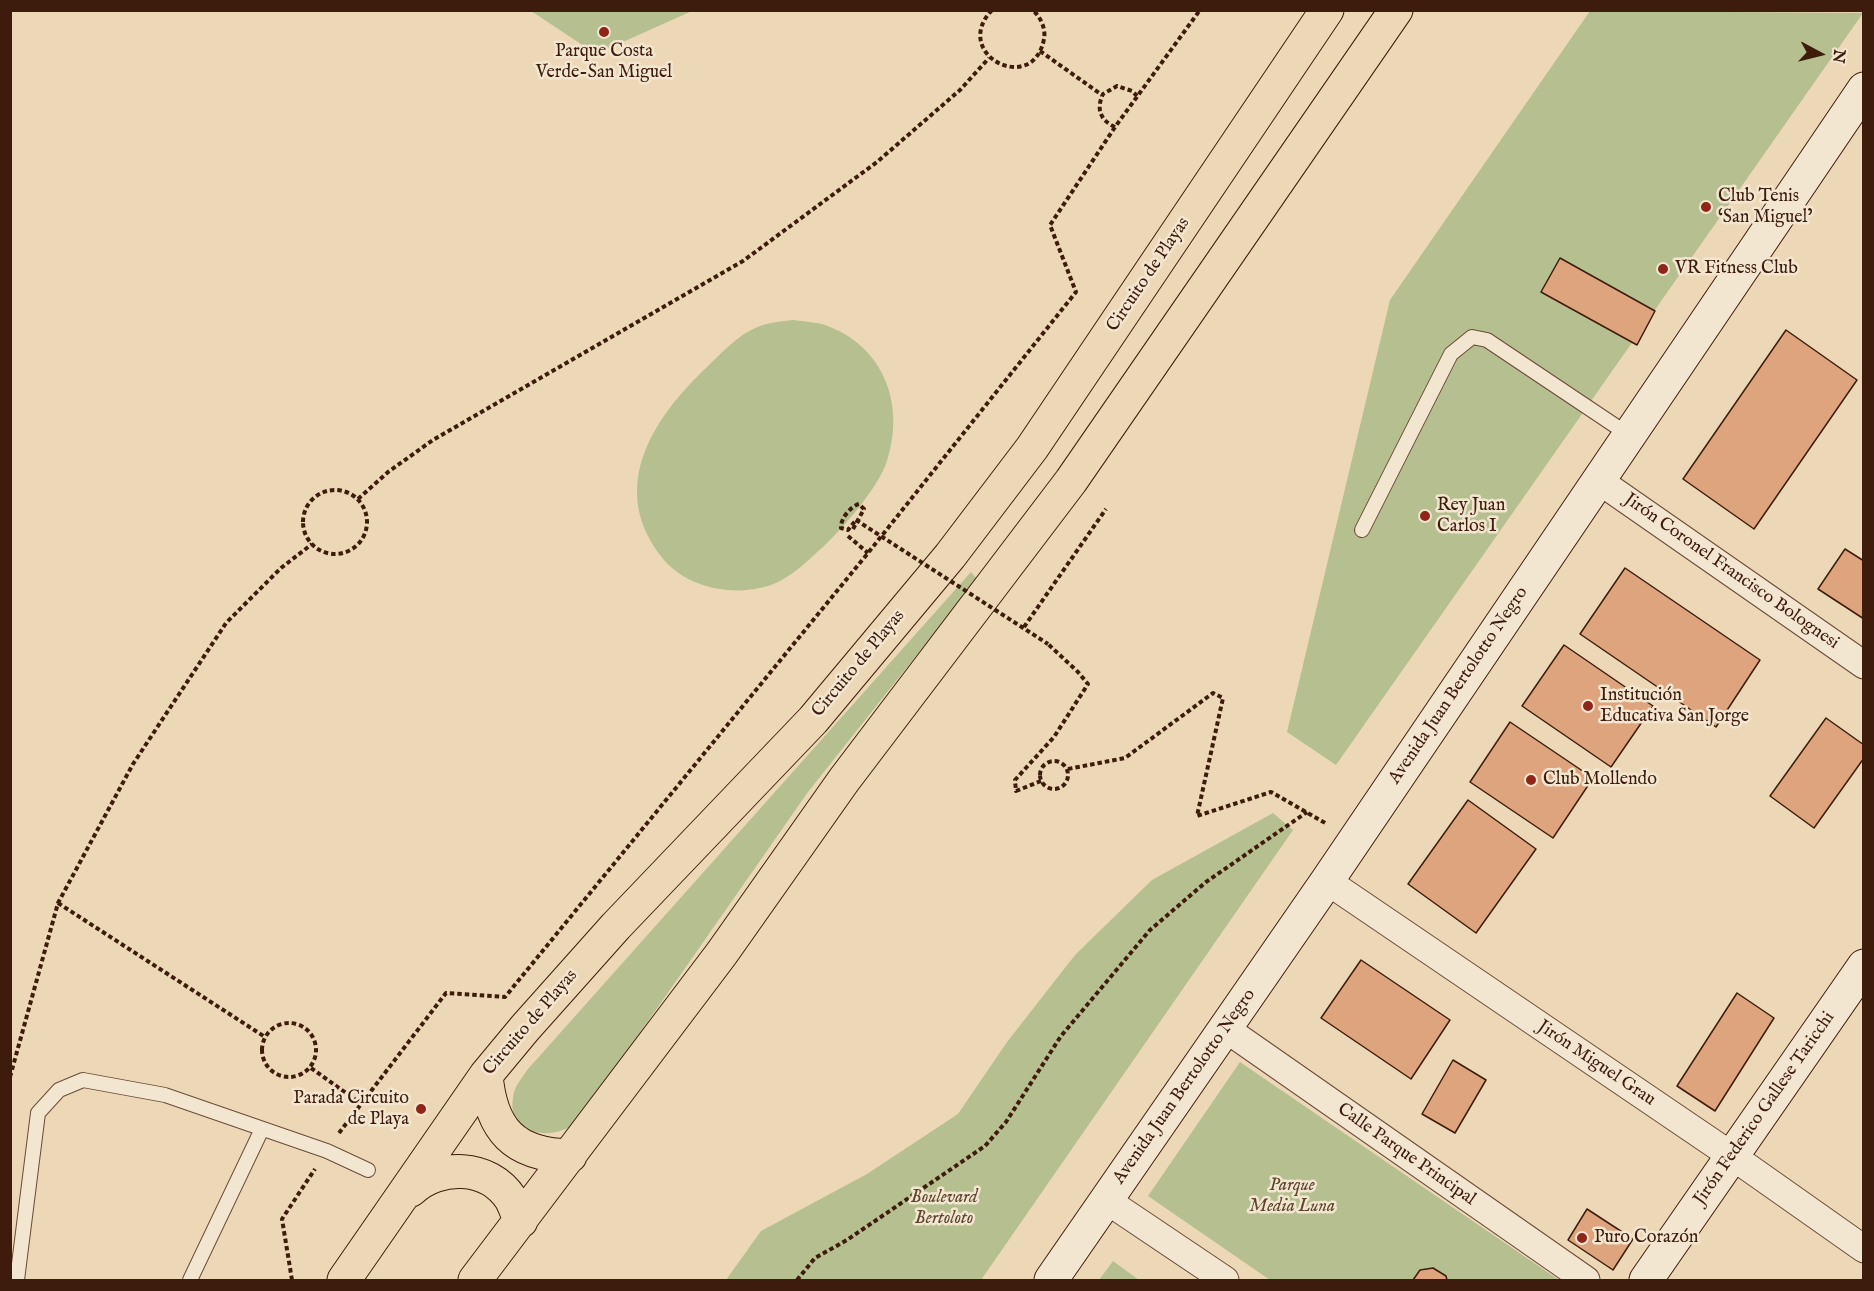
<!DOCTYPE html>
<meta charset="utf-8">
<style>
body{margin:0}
#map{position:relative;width:1874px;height:1291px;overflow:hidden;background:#ecd8b7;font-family:"IM FELL English",serif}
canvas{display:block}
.frame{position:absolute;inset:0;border:12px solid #3e1c0b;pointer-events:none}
.north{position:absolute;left:1790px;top:24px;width:60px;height:60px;-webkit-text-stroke:4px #f3e6d0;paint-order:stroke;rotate:97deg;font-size:16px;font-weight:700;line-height:24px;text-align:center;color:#3e1c0b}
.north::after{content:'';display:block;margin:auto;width:21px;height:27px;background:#3e1c0b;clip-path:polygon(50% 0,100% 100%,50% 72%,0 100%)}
</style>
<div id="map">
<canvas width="1874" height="1291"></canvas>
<div class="frame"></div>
<div class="north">N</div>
</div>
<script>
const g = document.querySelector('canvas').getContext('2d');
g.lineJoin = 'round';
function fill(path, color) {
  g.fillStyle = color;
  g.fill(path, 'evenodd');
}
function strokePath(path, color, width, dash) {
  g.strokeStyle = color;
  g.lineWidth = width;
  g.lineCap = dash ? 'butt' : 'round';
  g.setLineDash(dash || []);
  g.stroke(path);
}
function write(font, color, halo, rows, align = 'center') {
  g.font = font + ' "IM FELL English",serif';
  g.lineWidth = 5;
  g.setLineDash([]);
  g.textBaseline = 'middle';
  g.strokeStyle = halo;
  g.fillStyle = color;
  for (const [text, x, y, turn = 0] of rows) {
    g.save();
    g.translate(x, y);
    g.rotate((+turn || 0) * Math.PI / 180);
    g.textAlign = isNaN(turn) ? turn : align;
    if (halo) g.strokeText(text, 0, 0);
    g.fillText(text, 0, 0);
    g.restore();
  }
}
fill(new Path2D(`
 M531,11h161l-96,43z
 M1590,11l273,2 -527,752 -49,-33 103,-432z
 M794,320c12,2 25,2 36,7 55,22 75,79 57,134 -9,27 -43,66 -64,86 -17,15 -36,35 -59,40 -34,9 -77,0 -100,-27 -57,-69 -14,-139 42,-192 17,-16 34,-36 57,-43 10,-3 21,-4 31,-5z
 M971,572l6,7 -169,213 -229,328c-23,23 -73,16 -66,-22 1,-12 9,-20 15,-29z
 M1273,813l20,17 -312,450h-255l35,-49 106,-57 91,-60 49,-72 68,-87 77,-75z
 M1240,1062l319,218h-289l-122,-84z
 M1113,1261l26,19h-40z`), '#b6bf8f');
const building = new Path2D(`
 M1560,258l95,53 -18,34 -96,-53z
 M1786,330l71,50 -103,149 -71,-50z
 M1845,549l19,12v58l-46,-30z
 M1625,568l135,92 -44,67 -136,-93z
 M1564,645l89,61 -42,61 -89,-61z
 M1826,718l38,27v13l-50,70 -44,-32z
 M1510,722l83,56 -40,60 -83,-56z
 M1468,800l68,49 -60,84 -68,-49z
 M1361,960l89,60 -39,59 -90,-61z
 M1737,993l37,25 -59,93 -38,-25z
 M1453,1060l33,20 -31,53 -33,-19z
 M1587,1209l46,30 -20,31 -45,-30z
 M1433,1268l13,8 1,4h-34l7,-10z`);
fill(building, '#dda47d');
strokePath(building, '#3e1c0b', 1.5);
const service = new Path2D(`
 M1362,530l89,-176 21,-17 15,3 142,95
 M17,1280l21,-167 21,-23 24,-10 82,15 162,56 41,19
 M190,1280l72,-151`);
const minor = new Path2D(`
 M1598,480l266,185
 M1327,881l405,275 132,93
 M1226,1029l360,251
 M1106,1200l119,80`);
const secondary = new Path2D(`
 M1051,1280l276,-399 537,-792
 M1646,1280l218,-314`);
const trunk = new Path2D(`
 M486,1075c5,55 28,80 84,81
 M411,1190c28,-26 77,-26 100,9 4,7 6,15 10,22
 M344,1280l142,-205 39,-47 91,-102 197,-206 137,-164 82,-108 295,-438
 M475,1280l247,-327 122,-173 227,-299 325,-471`);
strokePath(service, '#6a4b36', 16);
strokePath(minor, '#6a4b36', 29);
strokePath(secondary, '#3e1c0b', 35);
strokePath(trunk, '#3e1c0b', 35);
strokePath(new Path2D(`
 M992,10c-42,44 41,87 52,29 2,-10 -3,-21 -11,-29
 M1040,51l62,44
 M1115,127c-15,-7 -19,-18 -12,-33l14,-8 15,5 5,5
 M303 522a32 32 0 1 1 64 0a32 32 0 1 1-64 0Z
 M358,499l30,-27 45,-32 310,-179 134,-99 83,-72 29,-32
 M853,529l11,-20 -5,-5c-8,2 -19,15 -18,24l7,2 8,-10
 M848,536l20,17
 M1024,627l82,-118
 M1040 775a14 14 0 1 1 28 0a14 14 0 1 1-28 0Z
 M1068,769l57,-11 88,-65 10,5 -26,118 74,-24 56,32
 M1041,781l-25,10 -1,-11 39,-43 34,-53 -10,-12 -30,-28
 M58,903l207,134
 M262 1050a27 27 0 1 1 54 0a27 27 0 1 1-54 0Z
 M311,1068l49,35
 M10,1077l48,-174 75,-139 93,-141 55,-55 31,-24
 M339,1133l107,-140 59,4 363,-444 208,-261 -26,-67 65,-98 85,-117
 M292,1280l-10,-61 33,-50
 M797,1280l18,-22 32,-18 138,-94 21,-24 55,-86 89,-106 56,-48 101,-70`), '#3e1c0b', 4, [4.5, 3]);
strokePath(service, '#f3e6d0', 14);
strokePath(minor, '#f3e6d0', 27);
strokePath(secondary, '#f3e6d0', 33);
strokePath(trunk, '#ecd8b7', 33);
strokePath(new Path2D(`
 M856,520l192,124`), '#3e1c0b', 4, [4.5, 3]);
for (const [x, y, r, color] of [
 [604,32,6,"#8f2418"],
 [1706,207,6,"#8f2418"],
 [1663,269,6,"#8f2418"],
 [1425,516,6,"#8f2418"],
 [1588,706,6,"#8f2418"],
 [1531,780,6,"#8f2418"],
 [421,1109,6,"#8f2418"],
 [1582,1238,6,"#8f2418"]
]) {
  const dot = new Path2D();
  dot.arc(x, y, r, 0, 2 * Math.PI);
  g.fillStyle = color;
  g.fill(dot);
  strokePath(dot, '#f3e6d0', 2);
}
write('18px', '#3e1c0b', '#f3e6d0', [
 ["Parque Costa",604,52,"center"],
 ["Verde-San Miguel",604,73,"center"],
 ["Club Tenis",1718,197],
 ["‘San Miguel’",1718,218],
 ["VR Fitness Club",1675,269],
 ["Rey Juan",1437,506],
 ["Carlos I",1437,527],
 ["Institución",1600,696],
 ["Educativa San Jorge",1600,717],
 ["Club Mollendo",1543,780],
 ["Parada Circuito",409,1099,"right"],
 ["de Playa",409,1120,"right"],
 ["Puro Corazón",1594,1238]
], 'left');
write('18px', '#3e1c0b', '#f3e6d0', [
 ["Circuito de Playas",1149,275,-56],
 ["Jirón Coronel Francisco Bolognesi",1731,572,35],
 ["Circuito de Playas",859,664,-50],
 ["Avenida Juan Bertolotto Negro",1459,686,-56],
 ["Circuito de Playas",531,1023,-49],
 ["Jirón Miguel Grau",1596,1064,34],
 ["Avenida Juan Bertolotto Negro",1185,1087,-55],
 ["Jirón Federico Gallese Taricchi",1765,1109,-55],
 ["Calle Parque Principal",1406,1155,35]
]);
write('italic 18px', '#5c452c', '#f3e6d0', [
 ["Parque",1292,1186],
 ["Media Luna",1292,1207],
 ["Boulevard",944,1198],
 ["Bertoloto",944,1219]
]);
</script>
